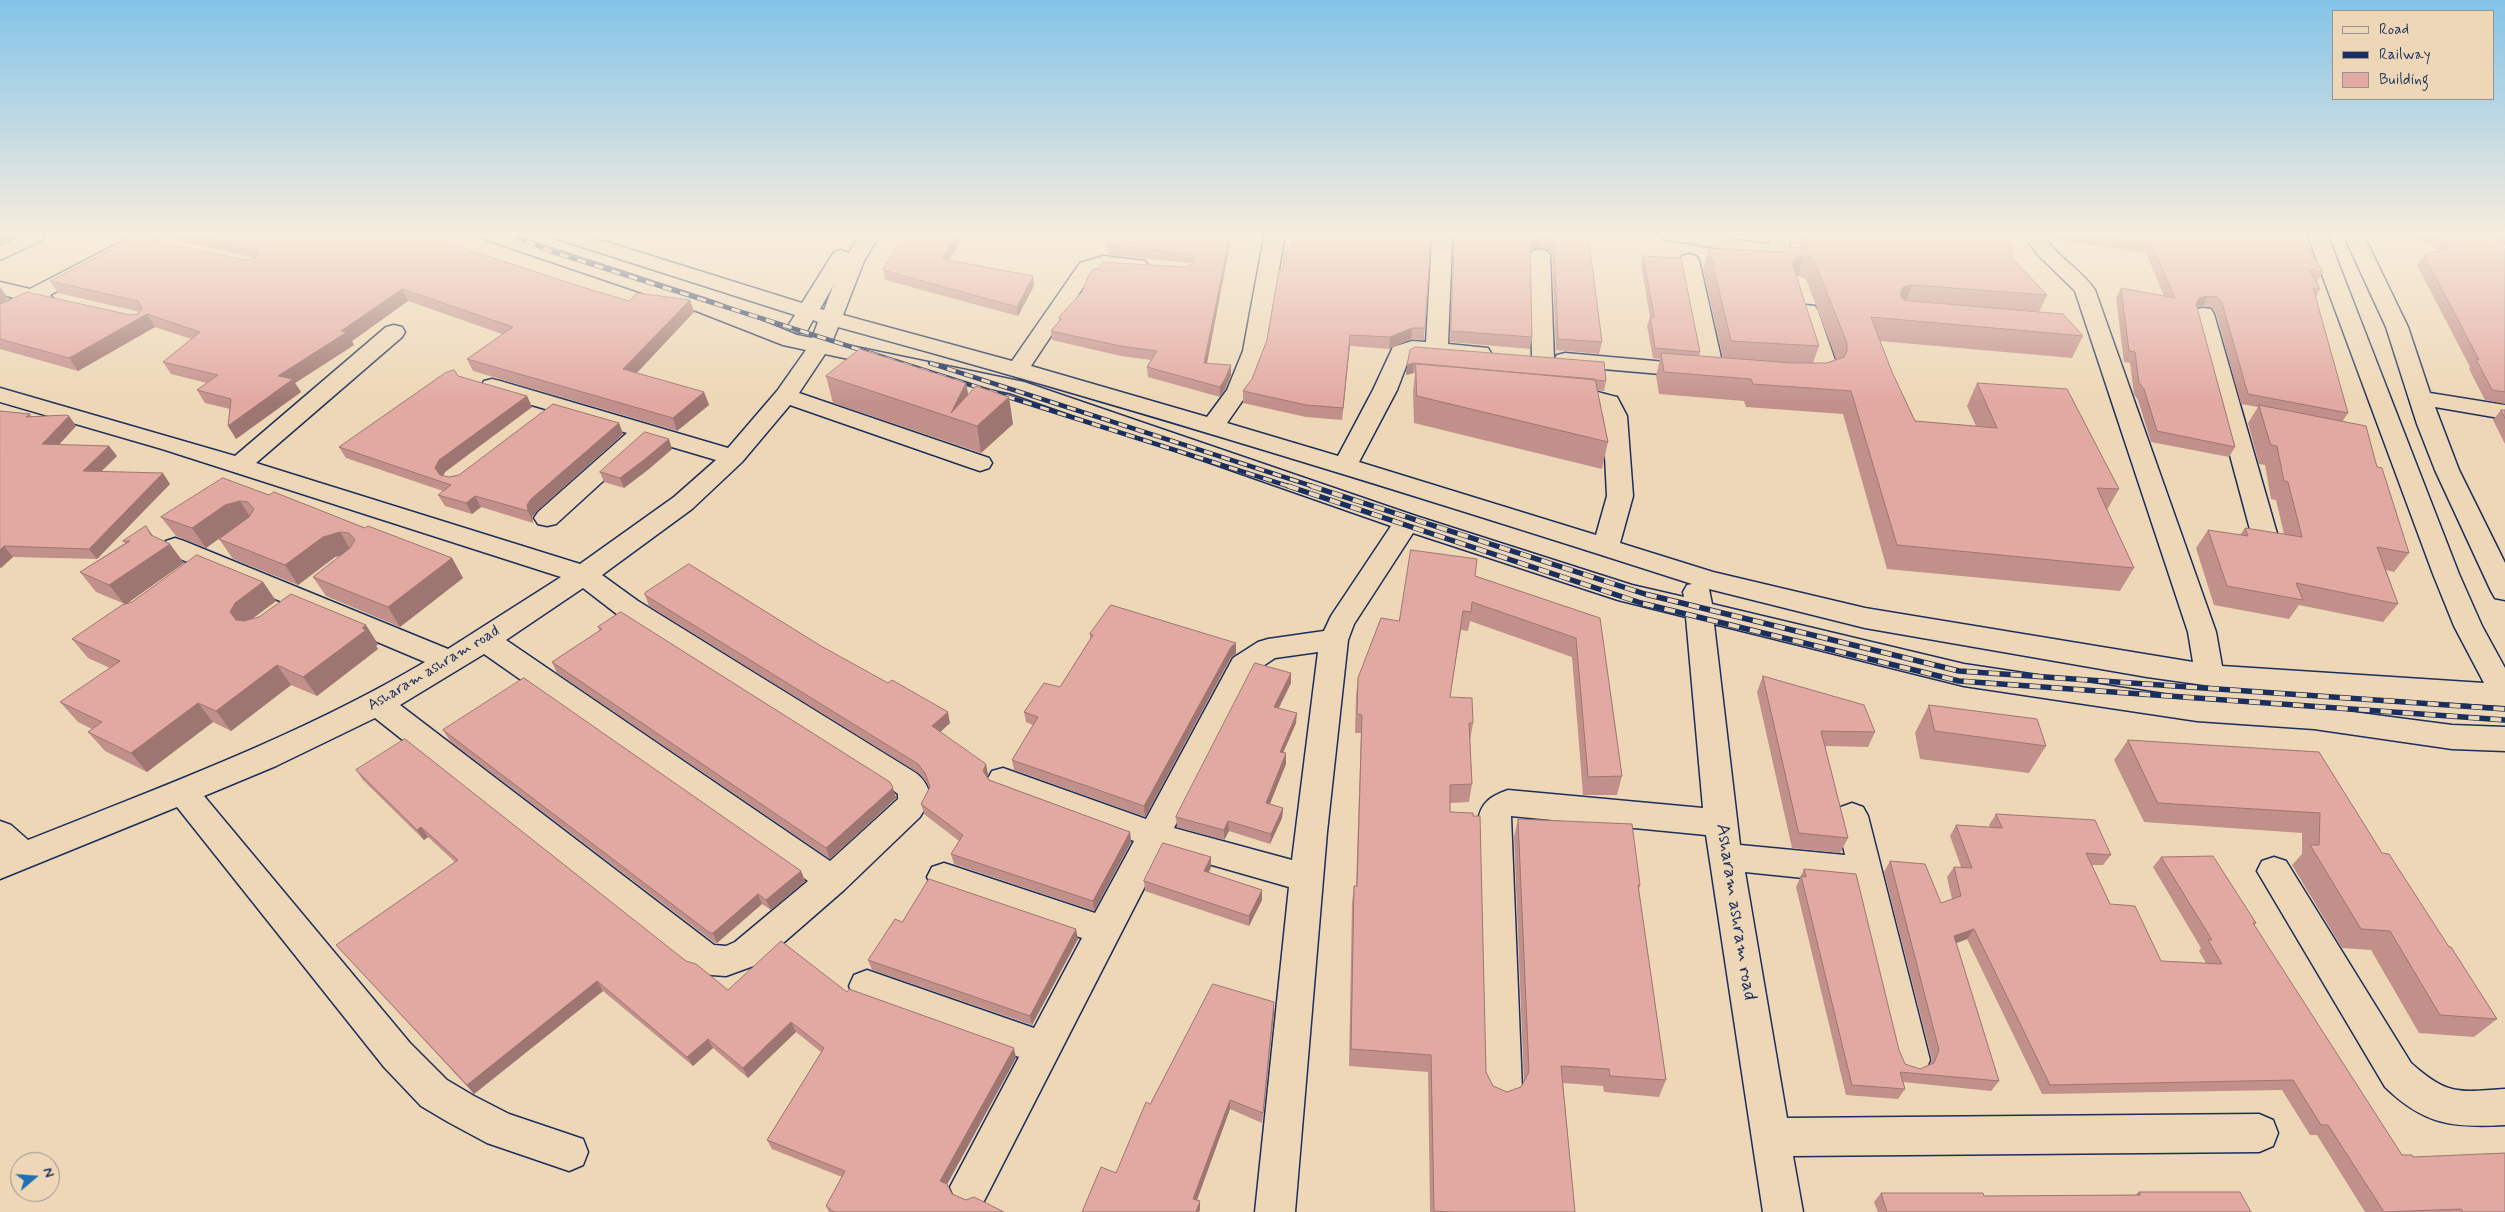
<!DOCTYPE html>
<style>
body{margin:0}
#map{position:relative;width:2505px;height:1212px;overflow:hidden;background:#edd7b6;font-family:Mynerve,sans-serif}
canvas{display:block}
.legend{position:absolute;left:2332px;top:10px;width:162px;height:90px;box-sizing:border-box;background:#edd7b6;border:1px solid #999493;margin:0;padding:6px 9px;list-style:none;font-size:15px;color:#1b2f5e}
.legend li{display:flex;align-items:center;gap:10px;height:25px}
.legend b{width:25px;border:1px solid #999493}
.north{position:absolute;left:10px;top:1152px;width:50px;height:50px;box-sizing:border-box;background:#edd7b6;border:1px solid #999493;border-radius:50%;rotate:72deg;font-size:14px;font-weight:700;line-height:20px;text-align:center;color:#1b2f5e}
.north::after{content:'';display:block;margin:auto;width:18px;height:22px;background:#1f6fb2;clip-path:polygon(50% 0,100% 100%,50% 72%,0 100%)}
</style>
<div id="map">
<canvas width="2505" height="1212"></canvas>
<ul class="legend">
<li><b style="height:6px;background:#edd7b6"></b>Road</li>
<li><b style="height:6px;background:#1b2f5e"></b>Railway</li>
<li><b style="height:14px;background:#e2a8a2"></b>Building</li>
</ul>
<div class="north">N</div>
</div>
<script>
const g = document.querySelector('canvas').getContext('2d');
g.lineJoin = 'round';
function strokePath(path, color, width, dash) {
  g.strokeStyle = color;
  g.lineWidth = width;
  g.lineCap = dash ? 'butt' : 'round';
  g.setLineDash(dash || []);
  g.stroke(path);
}
function fill(path, color) {
  g.fillStyle = color;
  g.fill(path, 'evenodd');
}
function write(font, color, halo, rows, align = 'center') {
  g.font = font + ' Mynerve,sans-serif';
  g.lineWidth = 4;
  g.setLineDash([]);
  g.textBaseline = 'middle';
  g.strokeStyle = halo;
  g.fillStyle = color;
  for (const [text, x, y, turn = 0] of rows) {
    g.save();
    g.translate(x, y);
    g.rotate((+turn || 0) * Math.PI / 180);
    g.textAlign = isNaN(turn) ? turn : align;
    if (halo) g.strokeText(text, 0, 0);
    g.fillText(text, 0, 0);
    g.restore();
  }
}
const minor = new Path2D(`
 M25,234h17l2,3 -3,4 -41,19v-14z
 M136,234h25l-3,4 -108,57 3,3 -4,4 -13,1 -36,16v-14l14,-7 -14,-4v-12l30,7z
 M478,234h29l208,68 82,33 15,3 6,-16 -5,-2 -6,11 -8,2 -8,-2 -3,-5 7,-11 -241,-77 -3,-4h30l221,69 32,-51 7,-2 8,3 11,-19h20l-16,27 -21,54 169,46 68,-98 23,-7 42,5 3,4 -3,4c-17,5 -34,-3 -51,2l-63,95 176,51 20,-27 16,-39 21,-114 2,-3h22l-4,5 -19,112 -15,39 -23,33 111,33 35,-66 20,-43 19,-6 14,1 6,-102 3,-4h14l3,4 -4,104 40,4 3,5 -3,5 -8,2 -70,-4 -13,34 -38,72 237,73 11,-39 -4,-80 -4,-9 -46,-8 -4,-5 4,-5c21,-5 44,3 64,8l10,19 6,80 -13,47 93,29 152,36 328,54 -5,-30 -113,-341 -38,-37 -14,-20h20c13,23 38,35 52,56l121,342 6,34 262,17 -30,-57 -21,-52 -126,-340h20l132,340 23,52 23,42v38l-265,-16 -93,-13 -282,-49 -156,-39 3,15 252,60 233,35 117,8 138,18 53,2v24l-53,-2 -138,-20 -117,-8 -233,-35 -250,-62 26,221 105,10 -9,-39 5,-9 11,-4 11,4 5,9 62,244 -5,12 -13,5 -13,-5 -5,-12 -42,-177 -107,-11 42,246 472,-4 14,6 5,13 -5,13 -14,6 -466,4 10,56h-40l-57,-377 -195,-19 11,273 -6,13 -13,5 -13,-5 -6,-13 -6,-268c3,-19 13,-25 30,-31l195,18 -17,-191 -68,-17 -205,-67 -59,91 -6,16 -21,192 -32,380h-40l34,-325 -126,-36 -179,350 -14,6 -14,-6 -6,-14 69,-130 -165,-60 -5,-11 5,-11 13,-5 167,58 48,-90 -150,-51 -5,-10 5,-10 12,-4 151,50 39,-72 -142,-52 -5,-9 5,-9 11,-3 143,51 87,-161 25,-16 10,-3 56,-8 7,-15 60,-90 -381,-133 -185,-39 -26,39 190,65 3,5 -3,5 -9,3 -9,-3 -181,-63 -48,57 -50,47 -90,66 36,26 278,172c9,7 12,14 15,25l-11,19 -76,73 -85,74 -33,12 -15,-1 -19,-6 -317,-251 -99,48 -72,30 206,247 37,37 27,16 35,18 74,25 5,13 -5,13 -14,6 -82,-28 -39,-21 -27,-16 -37,-39 -207,-260 -177,72v-58l11,4 17,15c135,-54 272,-104 397,-178l-259,-109 -4,-6 4,-6 9,-3 9,3 264,108 113,-72 -399,-128 -162,-47v-14l235,68 151,-129 8,-2 8,2 3,5 -3,5 -146,126 324,101 94,-67 42,-37 -68,-20 -92,84 -9,2 -9,-2 -4,-6 4,-6 89,-79 -143,-42 -3,-5 3,-5 8,-2 8,2 228,67 49,-57 29,-41 -23,-5 -84,-33 -218,-74zM833,286l-9,24 -4,-1zM838,327c287,78 571,166 854,257l-5,1 -4,7 1,5 -52,-12 -216,-69 -392,-134 -192,-40zM583,588l35,27 276,176 4,3v5l-68,62 -324,-221zM1318,652l-26,208 -118,-32 80,-156 21,-14zM484,654l324,227 -73,61 -9,4 -12,-1 -314,-240z
 M1289,234h78l8,2 3,4 -3,4 -7,2 -69,-6 -7,-2z
 M1659,234h45l61,10 5,-1 1,-9h20l-2,14 -3,4 -21,4 -96,-16 -7,-2z
 M2343,234h20l45,93 22,66 75,12v14l-70,-12 24,63 46,93v37l-10,-2 -4,-7 -56,-121 -18,-46 -31,-97z
 M1540,249l7,2 3,4 4,104 -3,5 -8,2 -8,-2 -3,-5 -2,-104 3,-4z
 M1689,254l7,2 3,4 25,111 -3,5 -8,2 -9,-4 -9,3 -138,-12 -3,-5 3,-5 8,-2 135,12 -21,-105 3,-4z
 M1807,305l8,1 3,5 19,55c0,22 -30,20 -45,16l-3,-5 3,-5 23,-2 -19,-59 3,-5z
 M2203,308l8,1 3,5 64,223 -4,6 -9,3 -9,-3 -4,-6 -60,-223 3,-5z
 M2274,857l12,4 125,202c37,33 47,29 94,26v36c-52,3 -81,0 -120,-38l-128,-216 5,-10z`);
strokePath(minor, '#1b2f5e', 3);
fill(minor, '#edd7b6');
const railFar1 = new Path2D(`
 M510,234l40,17 741,236
 M930,363l385,124`);
const rail = new Path2D(`
 M1288,486l353,117 318,78 546,39
 M1311,486l334,108 314,77 546,38`);
strokePath(railFar1, '#1b2f5e', 4.5);
strokePath(rail, '#1b2f5e', 5.5);
strokePath(railFar1, '#edd7b6', 3, [9]);
strokePath(rail, '#edd7b6', 4, [11]);
fill(new Path2D(`
 M159,234h136l284,52 50,15 61,-1 4,12 -57,61 67,19 5,13 -32,26 -204,-60 -6,-12 35,-25 -94,-33 -56,40 2,4 -59,38 6,9 -65,47 -6,-30 -25,-6 -8,-13 10,-7 -36,-9 -8,-12 28,-23 -36,-12 -77,44 -78,-22v-45l130,11 8,-1 2,-2 -82,-19 -8,-12 197,-21 8,-2 -94,-21z
 M906,234h57v3l-14,23 84,16 1,10 -16,30 -133,-36 -2,-10z
 M1402,234h186l14,108 -3,12 -43,-4 -4,-95 -4,-6 -7,-2 -9,2 -2,3 2,85 -2,12 -80,-7 4,-102 -5,-6h-14l-4,5 -7,101 -13,-1 -22,10 -39,-3 -8,74 -36,-3 -63,-14v-12l9,-12 15,-39 15,-70 9,-19 110,-11z
 M1800,234h209l4,25 34,36 -8,17 44,24 -11,22 -192,-17 12,31 23,49 61,5 -9,-20 10,-23 142,106 -12,21 27,58 -14,23 -233,-22 -44,-155 -97,-7 -2,-6 -85,-7 -3,-18 4,-17 -7,-1 -6,-32 3,-9 -9,-52 2,-9 57,96 -1,4 24,2 -20,-89 6,-21 74,4 1,-5 16,1zM1796,276h2l8,3 30,80 -9,4h-14l6,-17z
 M2053,234h249l5,12 16,26 -6,10 3,7 -4,8 32,116 -6,9 35,45 32,86 -15,19 -8,-2 12,34 -15,18 -84,-17 -10,14 -75,-14 -18,-57 12,-18 32,5 5,-7 39,6 -8,-34 -5,-1 -6,-34 -6,-1 -11,-41 10,-16 -17,-3 -25,-91 -5,-6 -8,-1 -6,1 38,140 -6,10 -78,-15 -13,-42 -4,-6 -4,-31 -6,-1 -8,-64 5,-10 43,8 -18,-43 -92,-13z
 M2404,234h62l39,15v155l-20,-4 -16,-31 1,-2 -53,-102 7,-10 16,-5z
 M2478,234h27v12z
 M1230,244l-23,119 24,12 -6,14 -5,8 -72,-20 -1,-10 4,-7 -30,-4 -69,-16 -1,-9 8,-10v-4l133,-53 -1,-1 -83,-8 -1,-10z
 M1410,350l196,31 -2,10 -7,-1 11,52 -6,27 -188,-46 -1,-32 2,-18 -9,2z
 M458,376l69,20 5,11 -87,65 -2,4 6,1 10,-2 160,-52 4,11 -86,77 -5,6 1,6 -52,-16 -9,7 -27,-8 -7,-11 5,-4 -97,-33 -7,-11z
 M826,376l140,7 2,11 45,30 -32,29 -148,-50z
 M2501,410h4v34l-12,-24z
 M0,411l30,3 2,3 37,-1 7,10 -17,19 50,1 8,10 -16,16 69,12 -73,75 -84,-2 -13,11z
 M672,449l-23,20 -25,19 -20,-6 -4,-10z
 M269,495l183,63 11,20 -63,49 -74,-31 -13,-19 28,-21 -6,1 -37,28 -65,-26 -14,-20 20,-15 -33,24 -30,-12 -15,-19z
 M153,536l31,27 -59,41 138,-22 13,19 -23,17 125,26 -2,2 2,3 -61,47 -26,-11 -60,46 -18,-9 -66,50 -42,-21 -17,-19 4,-3 -14,-7 -18,-20 50,-34 -22,-10 -16,-19 53,-35 -29,-12 -16,-20 45,-29 -2,-2z
 M1475,576l125,42 22,158 -5,19h-34l-11,-138 -102,-36 -2,10 -7,-1 -11,67 23,26 -3,18 2,43 -3,18 -19,1v9l36,260 7,14 14,6 14,-5 3,-4 -10,-246 4,-18 122,66 -1,5 27,190 -7,17 -55,-5 -1,-6 -40,-3 12,129h-145l-2,-140 -79,-6 3,-163 2,-17h2l5,-153h-6l1,-37 2,-18 41,-57z
 M645,595l176,51 129,77 -10,9 48,42 -1,3 2,3 141,52 1,10 -37,69 -140,-47 -3,-10 8,-13 -35,-27 -3,-10 8,-16 -2,-5 -7,-9 -271,-168z
 M598,627l295,161 3,10 -66,61 -273,-186 -5,-11 48,-31z
 M1090,634l146,9v11l-5,3 -86,160 -131,-47 -2,-10 21,-35 -7,-3 -2,-10 36,-25 30,-48z
 M1291,673v10l-12,25 17,15 -13,30 3,11 -16,40 13,4 -1,10 -12,26 -41,-13 -5,9 -47,-13 -1,-10z
 M1763,676l112,56 -7,15 -43,-1 23,92 -8,15 -48,-5 -35,-156z
 M1929,705l117,41 -17,27 -109,-14 -5,-26z
 M443,730l358,141 4,10 -34,29 -9,-6 -45,39h-2l-265,-202z
 M2128,740l191,12 63,101 67,94 48,72 -23,18 -55,-4 -48,-83 -29,-2 -50,-83 10,-11v-21l-158,-11 -30,-62z
 M356,770l330,191 42,29 119,2 169,66 -69,126 5,10 14,6 38,12h-175l-3,-6 16,-29 -70,-28 -5,-9 54,-88 -25,-20 -48,46 -35,-30 -20,18 -90,-75 -129,103 -138,-149 119,-83 -27,-25 -4,3 -61,-60z
 M1996,814l115,41 -8,10h-11l18,39 51,57 45,2 -7,-12 2,-3 -48,-81 8,-10 95,66 -2,3 148,229 11,2 92,55h-140l-48,-77h-7l-28,-45 -240,4 -75,-155 -11,4 43,138 -8,10 -88,-9 2,7 -7,10 -52,-4 -50,-208 8,-18 101,195 15,5 10,-5 2,-4 -48,-188 6,-11 51,42 11,-4 -5,-22 7,-10h7l-11,-31 6,-11 34,2 -1,-2z
 M1211,857v10l-2,6 53,17v10l-13,26 -104,-35 -1,-10z
 M902,922l176,17 -46,86 -160,-55 -4,-10z
 M1274,1012l-12,111 -32,-14 -33,91 3,1v9l-84,-37 34,-69z
 M2139,1192l112,20h-373l-4,-10 7,-9 103,3 151,-1z`), '#c2908b');
fill(new Path2D(`
 M0,234h23l-23,10z
 M958,234h5v3l-19,32 -2,-10z
 M1431,234h4l-5,6z
 M1230,235v9l-25,129 -1,-10z
 M1542,236l-1,11 -9,2 -4,6 2,-11 4,-6z
 M1804,255l-6,21 -9,2 3,-15 4,-6z
 M1033,276l1,10 -16,30 -1,-9z
 M1912,285l-8,22 -13,9 12,-29z
 M0,287l8,11 -8,6z
 M402,289l6,12 -56,40 2,4 -59,38 6,9 -65,47 -8,-13 50,-50 63,-45z
 M2208,296l-5,10 -10,2 6,-10z
 M690,300l4,12 -66,70 -5,-13z
 M147,314l8,13 -77,44 -9,-13z
 M1412,328l-1,11 -22,10 1,-12z
 M1350,335v11l-8,74 1,-12z
 M1414,363l-1,10 -7,2 1,-10z
 M1231,365v10l-6,14 -5,8v-10z
 M966,383l5,27 -20,3z
 M704,392l5,13 -32,26 -4,-13z
 M527,396l5,11 -87,65 -4,8 -6,-12 4,-8z
 M1009,397l4,27 -32,29 -4,-27z
 M69,416l7,10 -26,28 -8,-10z
 M619,423l4,11 -86,77 -5,6 1,6 -5,-12 -1,-6 4,-6z
 M669,439l3,10 -23,20 -25,19 -4,-10z
 M109,446l8,10 -26,25 -8,-10z
 M163,473l7,11 -73,75 -8,-10z
 M475,496l6,11 -9,7 -6,-11z
 M240,501l13,20 -15,4 -32,23 -14,-20 33,-23z
 M146,526l14,20 10,-2 14,19 -59,42 -16,-20 42,-50z
 M340,532l12,20 -17,5 -37,28 -13,-20 38,-28z
 M4,546l9,11 -12,11 -1,-1v-17z
 M452,558l11,20 -63,49 -12,-20z
 M263,582l13,19 -28,21 -4,9 -14,-19 5,-9z
 M366,625l12,19 -2,2 2,3 -61,47 -14,-19z
 M1236,643v11l-5,3 -86,160 -1,-11 87,-159z
 M277,665l14,20 -60,46 -15,-20z
 M1291,673v10l-17,34v-10z
 M198,703l15,19 -66,50 -16,-19z
 M948,712l2,11 -15,14 -3,-11z
 M1297,713l-1,10 -17,39 1,-10z
 M1286,753v11l-20,49v-10z
 M986,764l2,10 -3,7 -2,-10z
 M893,788l3,10 -66,61 -4,-11z
 M1283,808l-1,10 -12,26 1,-10z
 M1228,821l1,10 -5,9v-10z
 M421,827l7,10 -4,3 -7,-10z
 M1130,832l1,10 -37,69 -1,-10z
 M1211,857v10l-7,14v-10z
 M801,871l4,10 -34,29 -5,-10z
 M1262,890v10l-13,26v-10z
 M758,894l4,10 -45,39 -4,-10z
 M1076,929l2,10 -46,86 -2,-9z
 M1974,929l-7,10 -20,8 7,-11z
 M597,981l6,10 -129,103 -7,-9z
 M1274,1002v10l-12,111 1,-10z
 M791,1022l5,10 -48,46 -5,-10z
 M708,1039l5,9 -20,18 -6,-9z
 M1014,1048l2,10 -72,132 -4,-9z
 M1230,1100v9l-36,99 -1,-9z
 M1200,1201v9l-1,2h-3z`), '#9e7671');
const building = new Path2D(`
 M196,234h99l3,1h16v-1h105l160,52 50,15 8,-8 53,7 -67,69 81,23 -31,26 -206,-59 46,-32 -111,-38 -61,42 6,1 -69,44 15,3 -65,47 3,-27 -34,-9 21,-15 -55,-13 37,-30 -53,-18 -78,44 -69,-19v-35l27,-12 103,23 8,-1 4,-6 -4,-7 -88,-20 85,-44 112,23 8,-2 4,-5 -4,-6z
 M906,234h52l-16,25 91,17 -16,31 -134,-37z
 M1111,234l119,1 -26,128 27,2 -6,14 -5,8 -73,-20 10,-16 -37,-5 -69,-15 10,-12 -2,-2 23,-25 6,-15 5,-8h6l3,-7 82,5 7,-2 4,-4 -4,-7 -84,-9z
 M1402,234h29l-6,94h-13l-22,9 -40,-2 -7,73 -37,-3 -63,-14 9,-12 15,-39 12,-70h3l3,-19h6l3,-15 107,4z
 M1455,234h133l14,108 -44,-3 -4,-95 -5,-6 -7,-2 -8,2 -4,6 2,93 -81,-6z
 M1806,234h94l17,2 8,-2h84l4,25 34,36 -135,-10 -9,2 -3,7 4,6 8,1 151,13 20,22 -212,-19 21,55 23,49 82,7 -20,-45 90,6 52,100 -22,-1 37,80 -237,-23 -46,-154 -98,-7 -2,-5 -87,-7 -3,-19 132,10h34l17,-6 3,-6v-8l-34,-85 -9,-3 -8,2 -4,6 27,83 -88,-5 -22,-93 75,4v-5l25,1 -2,-8z
 M2084,234h218l5,12 16,26 -14,-2 11,19 -7,-1 35,125 -100,-19 -26,-91 -5,-6 -9,-1 -9,2 -3,6 39,143 -78,-16 -13,-42 -5,-6 -4,-31 -6,-1 -8,-63 54,10 -24,-55z
 M2431,234h35l39,15v143l-13,-2 -16,-31 3,1 -55,-105 33,-9z
 M1643,256l38,2 19,94 -45,-4 -5,-31h4z
 M1416,347l188,15 2,19 -192,-18 -7,2 3,-15z
 M860,349l106,34 -15,30 25,-27 33,11 -32,29 -151,-50z
 M1416,364l179,15 13,63 -191,-46z
 M454,370l4,6 69,20 -88,64 -4,8 5,7 9,2 10,-2 94,-71 66,19 -88,76 -4,6 1,6 -53,-15 -9,7 -28,-8 13,-10 -112,-38 106,-74z
 M2259,405l107,21 11,41 5,1 27,85 -32,-6 21,57 -102,-21 7,17 -76,-14 -19,-56 40,6 -3,-8 57,9 -14,-55 -4,-1 -7,-35 -6,-1z
 M2501,410h4v8z
 M0,411l30,3 -4,3 40,-2 3,1 -27,28 67,2 -26,25 80,2 -74,76 -85,-3 -4,4z
 M645,432l24,7 -24,20 -25,19 -20,-6z
 M223,478l46,17 5,-3 91,36 3,-2 84,32 -64,49 -75,-30 37,-29 5,-8 -6,-7 -9,-1 -17,5 -38,28 -66,-26 30,-22 5,-8 -6,-7 -8,-1 -15,4 -33,23 -31,-11z
 M146,526l5,9 19,9 -61,41 -29,-13 50,-31h-7z
 M1411,550l66,9 -2,17 125,42 22,158 -34,1 -12,-139 -104,-36 -1,10 -8,-1 -13,86 22,1 1,25h-4l3,61 -22,1v27l23,1v3h7l6,256 7,14 14,6 14,-5 8,-15 -11,-253 114,5 8,61h-2l28,195 -56,-4 -1,-7 -48,-3 14,146h-124l-17,-1 -3,-156 -80,-6 3,-163h3l5,-171 -5,-1 1,-36 23,-60 18,3z
 M197,555l66,27 -28,21 -5,9 6,8 8,1 15,-4 32,-23 75,31 -4,3 4,2 -63,47 -26,-12 -61,46 -18,-8 -67,50 -43,-21 14,-10 -42,-20 60,-41 -48,-22 50,-34 10,-3z
 M689,564l132,82 67,37 4,-3 56,32 -16,14 54,38 -3,7 6,9 141,52 -37,69 -142,-47 12,-19 -42,-31 9,-17 -5,-14 -7,-9 -273,-169v-2z
 M1111,605l125,38 -5,4 -87,159 -132,-46 26,-43 -14,-5 20,-29 16,4 33,-52 -3,-1z
 M621,612l269,170 3,6 -67,60 -274,-186 50,-33 -4,-2z
 M1255,663l36,10 -17,34 23,6 -17,39 6,1 -20,50 17,5 -12,26 -43,-13 -4,9 -48,-13z
 M1763,676l101,29 11,27 -54,-1 27,107 -49,-5z
 M524,678l277,193 -35,29 -8,-6 -45,39h-3l-267,-203z
 M1929,705l108,14 9,27 -111,-15z
 M405,739l281,222 10,3 32,26 53,-49 66,51 2,-3 165,59 -74,133 7,3 5,10 14,6 8,-3 30,15h-170l-8,-6 19,-35 -78,-31 57,-92 -33,-26 -48,46 -35,-29 -21,18 -90,-76 -130,104 -131,-140 122,-85 -37,-33 -4,3 -61,-60z
 M2128,740l191,12 63,101 7,1 60,93h2l46,72 -57,-4 -50,-84 -29,-2 -51,-84h9l1,-32 -162,-10z
 M1996,814l99,6 16,35 -25,-2 24,51 25,2 26,55 61,3 -14,-24h4l-51,-83 52,-1 43,67h-3l149,232h10l1,2 92,-4v59h-42l-2,-3 -77,3 -56,-87h-7l-28,-45 -243,5 -76,-156 -20,7 45,145 -99,-9 5,17 -53,-4 -51,-209 5,1 -2,-8 52,5 43,176 6,14 15,5 14,-6 5,-13 -49,-189 35,3 16,39 20,-7 -7,-29 18,1 -16,-43 46,3z
 M1163,843l48,14 -7,14 58,19 -13,26 -105,-35z
 M929,879l147,50 -46,87 -162,-56 27,-41 7,3z
 M1213,984l61,18 -11,111 -33,-13 -37,99 7,2 -4,11h-114l19,-45 15,6 30,-71 4,2z
 M2139,1192h101l11,20h-364l-6,-19h102l1,3 156,-1z`);
fill(building, '#e2a8a2');
strokePath(building, '#9e7671', 1);
const sky = g.createLinearGradient(0, 0, 0, 404);
sky.addColorStop(0, '#83c3e8');
sky.addColorStop(0.58, '#f7edde');
sky.addColorStop(1, '#f7edde00');
g.fillStyle = sky;
g.fillRect(0, 0, 2505, 404);
write('16px', '#1b2f5e', '#edd7b6', [
 ["Asharam ashram road",434,669,-31]
]);
write('19px', '#1b2f5e', '#edd7b6', [
 ["Asharam ashram road",1735,912,81]
]);
</script>
